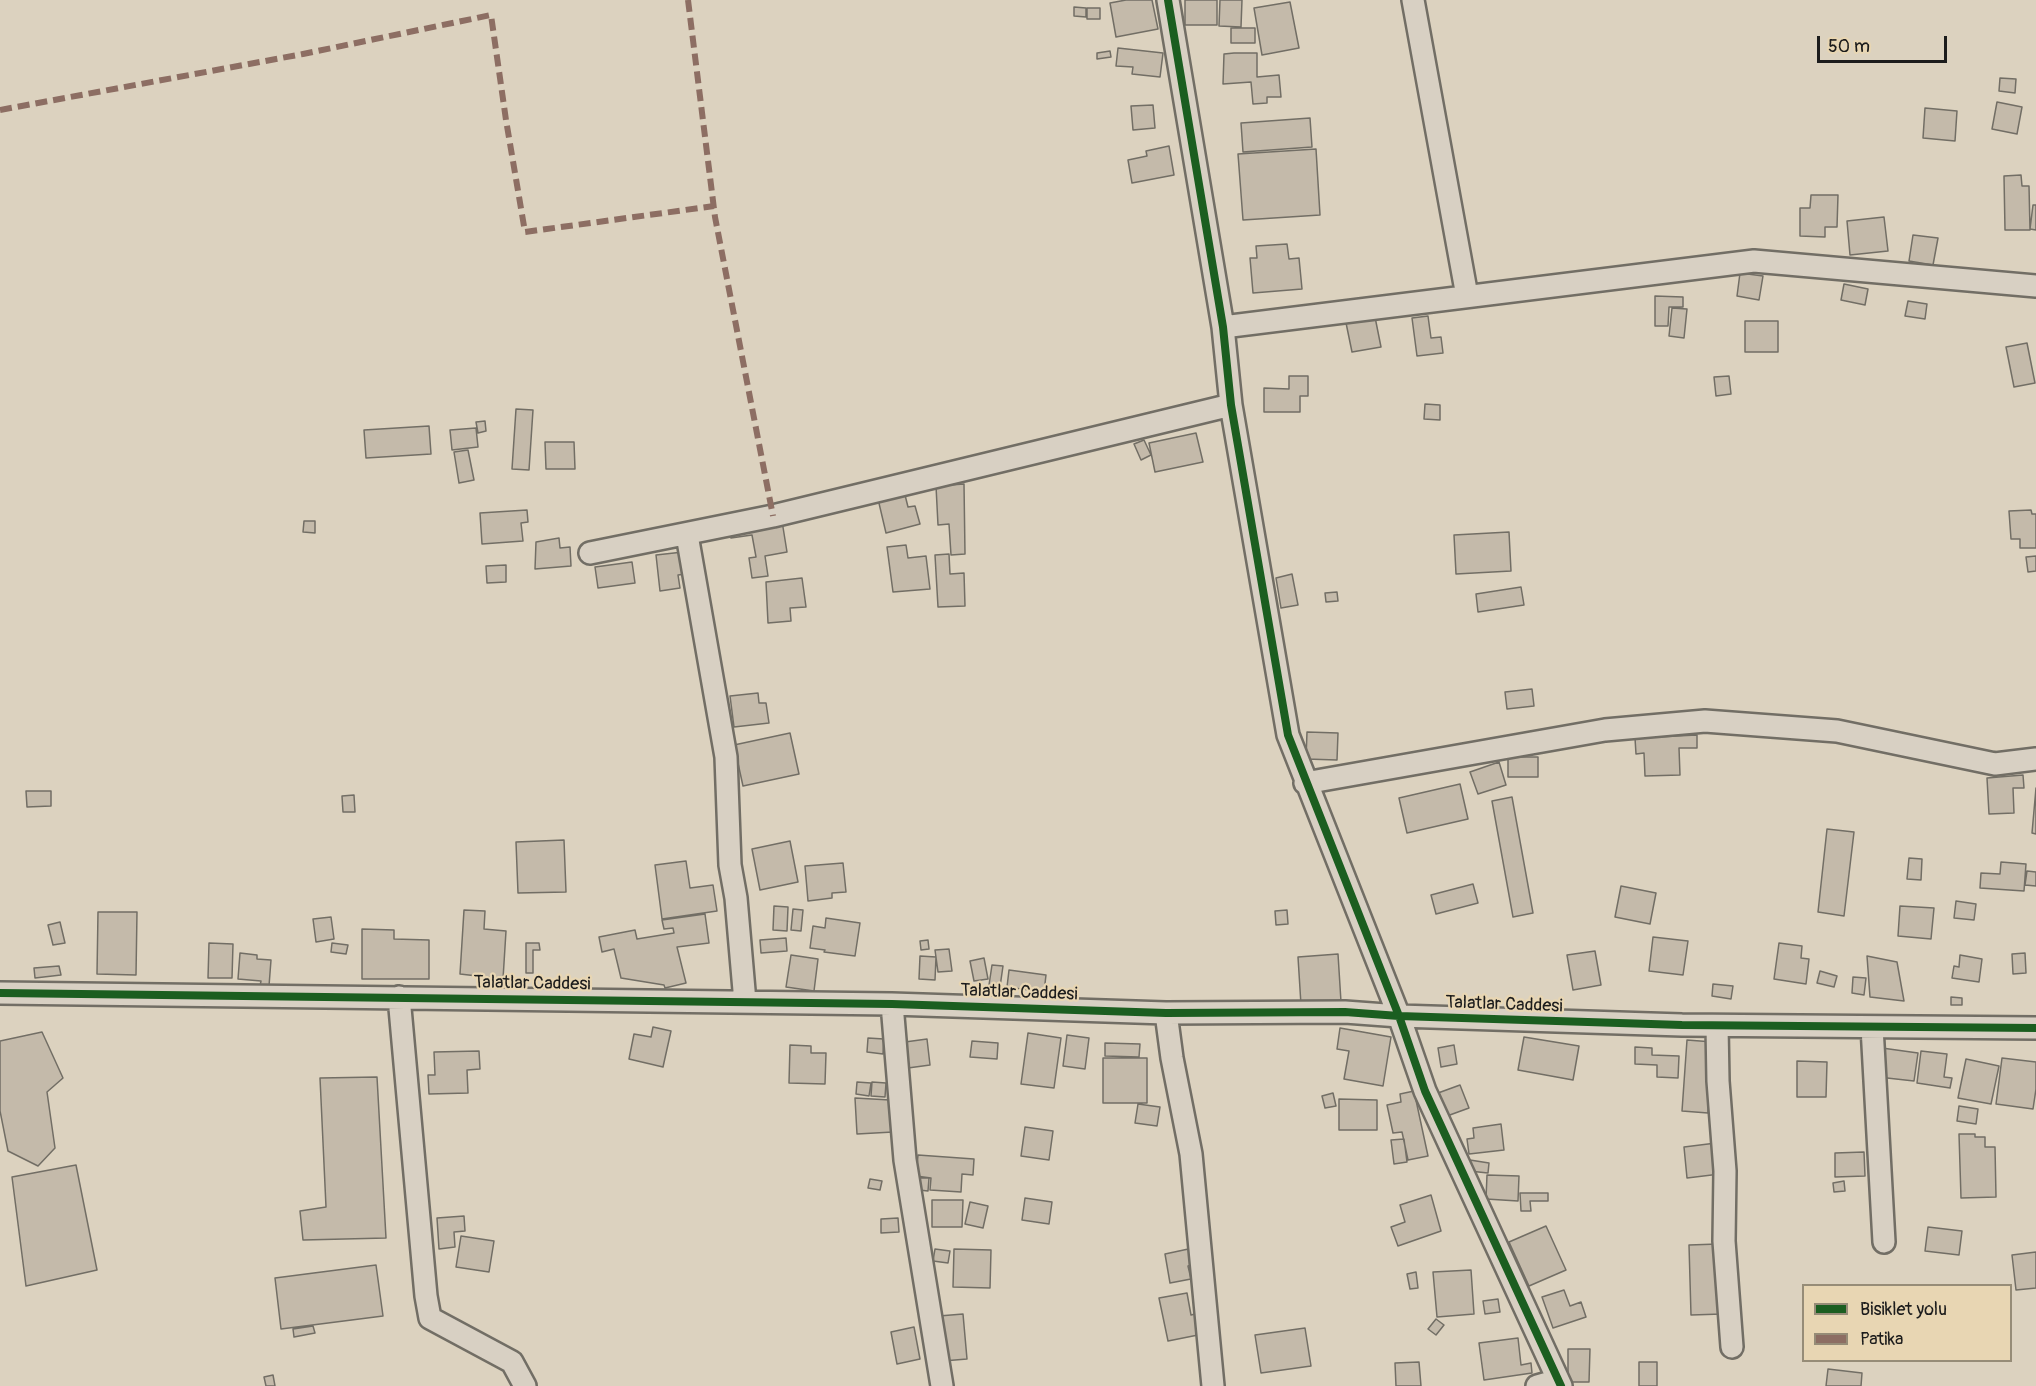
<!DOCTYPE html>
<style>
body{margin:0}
#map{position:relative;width:2036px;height:1386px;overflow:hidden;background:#dcd2bf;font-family:Pangolin,sans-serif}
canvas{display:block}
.legend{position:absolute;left:1802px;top:1284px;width:210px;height:78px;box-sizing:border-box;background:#e8d6b3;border:2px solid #968c77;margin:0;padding:8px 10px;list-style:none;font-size:18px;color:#1c1c1c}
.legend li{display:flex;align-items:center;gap:12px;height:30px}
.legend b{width:30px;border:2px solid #968c77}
.scale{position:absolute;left:1817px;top:36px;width:130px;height:27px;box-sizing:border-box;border:3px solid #1c1c1c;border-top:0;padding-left:8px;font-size:18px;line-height:21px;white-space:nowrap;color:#1c1c1c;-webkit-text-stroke:4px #e8d6b3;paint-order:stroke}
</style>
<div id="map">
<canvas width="2036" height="1386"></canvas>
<ul class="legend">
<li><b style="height:8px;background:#1b5e20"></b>Bisiklet yolu</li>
<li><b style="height:8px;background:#8d6e63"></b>Patika</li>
</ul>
<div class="scale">50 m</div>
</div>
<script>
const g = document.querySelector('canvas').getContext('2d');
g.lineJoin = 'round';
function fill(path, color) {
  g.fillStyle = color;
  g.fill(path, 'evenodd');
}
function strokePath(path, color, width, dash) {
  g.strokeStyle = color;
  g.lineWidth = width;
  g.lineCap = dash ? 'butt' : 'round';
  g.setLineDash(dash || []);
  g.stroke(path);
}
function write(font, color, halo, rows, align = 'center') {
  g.font = font + ' Pangolin,sans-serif';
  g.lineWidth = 4.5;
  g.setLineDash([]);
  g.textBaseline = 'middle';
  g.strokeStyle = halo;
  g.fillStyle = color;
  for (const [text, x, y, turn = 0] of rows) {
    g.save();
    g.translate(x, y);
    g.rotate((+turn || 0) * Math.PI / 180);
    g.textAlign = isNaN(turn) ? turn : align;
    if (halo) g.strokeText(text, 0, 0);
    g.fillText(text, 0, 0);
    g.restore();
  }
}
const building = new Path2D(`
 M1126,0h26l6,29 -42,8 -6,-34z
 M1185,0h32v25h-32z
 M1220,0h22l-1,27 -22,-1z
 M1290,2l9,46 -37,7 -8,-47z
 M1074,7l12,1v9l-12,-1z
 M1087,8h13v11h-13z
 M1231,28h24v15h-24z
 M1118,48l45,5 -3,24 -28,-3 1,-7 -17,-1z
 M1110,51l1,6 -14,2v-6z
 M1234,53h23v24l22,-2 2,22h-14v6l-14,1 -2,-22 -28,2 1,-30z
 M2000,78l16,1 -1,14 -16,-2z
 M1997,102l25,5 -5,27 -25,-5z
 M1153,105l2,23 -22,2 -2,-24z
 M1925,108l32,3 -2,30 -32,-3z
 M1310,118l2,29 -69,5 -2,-29z
 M1169,146l5,29 -42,8 -4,-23 19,-4 -1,-5z
 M1316,149l4,66 -77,5 -5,-66z
 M2021,175l1,11h7l1,44h-25l-1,-54z
 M1811,195h27l-1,32h-12v10l-25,-1v-28h10z
 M2033,205h3v25l-6,-1z
 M1884,217l4,34 -38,4 -3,-34z
 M1913,235l25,3 -5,27 -24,-4z
 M1287,244l2,15 10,-1 3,31 -49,4 -3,-35h7l-1,-12z
 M1740,273l23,3 -4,24 -22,-4z
 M1844,284l24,5 -3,16 -24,-5z
 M1655,296l28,1v10h-14l-1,19h-13z
 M1908,301l19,3 -2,15 -20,-3z
 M1672,308l15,1 -3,29 -15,-2z
 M1374,312l7,35 -29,5 -7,-34z
 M1428,316l3,22 10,-1 2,16 -26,3 -5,-38z
 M1745,321h33v31h-33z
 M2027,343l8,40 -21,4 -8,-40z
 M1289,376h19v20h-8v16h-36v-24l25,1z
 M1729,376l2,18 -15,2 -2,-19z
 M1425,404l15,1v15l-16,-1z
 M516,409l17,1 -4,60 -17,-1z
 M485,421l1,10 -8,2 -2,-11z
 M429,426l2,28 -65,4 -2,-28z
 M476,428l2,19 -26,3 -2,-20z
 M1196,433l7,29 -48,10 -6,-29z
 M1144,440l7,15 -10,5 -7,-16z
 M545,442h29l1,27h-29z
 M468,450l6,30 -15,3 -5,-31z
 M964,484l1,70 -14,1 -2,-31 -11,1 -2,-39z
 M915,487l2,5 -12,3 3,12 7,-1 5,18 -34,9 -8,-34z
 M527,510l1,12 -7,1 2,18 -41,3 -2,-31z
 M2031,510l1,4h4v34h-16v-9h-9l-2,-28z
 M304,521h11v12l-12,-1z
 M782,521l5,31 -22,4 3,20 -16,2 -3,-20 7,-1 -4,-22 -21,3 -2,-9z
 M1509,532l2,39 -55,3 -2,-39z
 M559,538l1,10 10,-1 1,19 -36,3 1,-27z
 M906,545l2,13 18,-2 4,33 -37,3 -6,-45z
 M683,552l3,22 -8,1 2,13 -20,3 -4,-36z
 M949,554l1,20 14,-1 1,33 -27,1 -3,-52z
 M2036,556v15l-8,1 -2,-15z
 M632,562l3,21 -37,5 -3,-21z
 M506,565v17l-19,1 -1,-17z
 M1292,574l6,31 -17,3 -5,-30z
 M802,578l4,29 -16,1 1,13 -23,2 -2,-41z
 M1521,587l3,18 -46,7 -2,-18z
 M1337,592l1,9 -12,1 -1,-9z
 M1532,689l2,17 -27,3 -2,-17z
 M758,693l1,10h7l3,20 -35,4 -4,-31z
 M1307,732l31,1 -1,27 -31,-1z
 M790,733l9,41 -56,12 -9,-41z
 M1697,735v13h-18l1,27 -35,1 -1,-23 -8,1 -1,-16z
 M1508,757h30v20h-30z
 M1499,762l7,23 -28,9 -8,-22z
 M2023,775l1,13h-11l1,25 -25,1 -2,-36z
 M1460,784l8,35 -61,14 -8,-35z
 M2036,788v46l-4,-1z
 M26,791h25v15l-24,1z
 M354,795l1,17h-12l-1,-16z
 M1512,797l21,116 -20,4 -21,-116z
 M1827,829l27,3 -10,84 -26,-4z
 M564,840l2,52 -48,1 -2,-51z
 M790,841l8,41 -38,8 -8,-41z
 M1909,858l13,1 -1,21 -14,-1z
 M686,861l4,27 23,-3 4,26 -55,8 -7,-54z
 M2001,862l25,2 -2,27 -44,-3 1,-15 19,1z
 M843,863l3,29 -14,1v5l-24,3 -3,-35z
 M2027,871l9,1v14l-11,-1z
 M1473,884l5,19 -42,11 -5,-19z
 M1621,886l35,7 -6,31 -35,-7z
 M1956,901l20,3 -2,16 -20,-2z
 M774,906l14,1 -1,24 -14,-1z
 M1900,906l34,2 -3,31 -33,-3z
 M793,909l10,1 -2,21 -10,-1z
 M464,910l21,1 -1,18 22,2 -3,48 -43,-5z
 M1287,910l1,14 -12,1 -1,-14z
 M98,912h39l-1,63 -39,-1z
 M705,914l4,29 -32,4 9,36 -21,5 -1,-3 -43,-7 -7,-29 -12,3 -3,-15 36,-7 2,9 37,-6 -1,-5 -9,1 -2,-9z
 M331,917l3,22 -18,3 -3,-23z
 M826,918l34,5 -5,33 -31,-4 1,-2 -15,-2 3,-22 12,2z
 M60,922l5,21 -12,2 -5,-20z
 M362,929l32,1v9l35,1v39h-67z
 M1653,937l35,4 -5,34 -34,-4z
 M786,938l1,13 -26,2 -1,-13z
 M928,940l1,9 -8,1 -1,-9z
 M209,943l24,1 -1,34h-24z
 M332,943l16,2 -2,9 -15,-2z
 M526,943h13l1,7h-7v23h-7z
 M1779,943l23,3 -1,12 8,1 -3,25 -32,-5z
 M949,949l3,22 -14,1 -3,-22z
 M1595,951l6,34 -28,5 -6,-35z
 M240,953l17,2v4l14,1 -2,26h-9l1,-5 -23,-2z
 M2025,953l1,20 -13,1 -1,-20z
 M1338,954l3,48 -40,3 -3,-48z
 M791,955l27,4 -4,32 -28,-4z
 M1960,955l22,4 -3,23 -27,-4 2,-12 5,1z
 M920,956l16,1 -1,23 -16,-1z
 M1867,956l30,6 7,39 -34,-4z
 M984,958l4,21 -14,2 -4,-20z
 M992,965l11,1 -3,21 -11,-2z
 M59,966l2,9 -26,3 -1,-10z
 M1009,970l37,5 -2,17 -37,-5z
 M1820,971l17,5 -3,11 -17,-4z
 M1853,977l13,1 -2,17 -12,-2z
 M1713,984l20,2 -2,13 -19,-3z
 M1951,997l11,1v7h-11z
 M653,1027l18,4 -8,36 -34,-8 5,-25 17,3z
 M1340,1028l51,9 -8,49 -39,-7 5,-28 -12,-2z
 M42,1032l21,46 -16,14 8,56 -17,18 -30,-15 -8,-40v-70z
 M1028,1033l33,5 -7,50 -33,-4z
 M1067,1035l22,3 -4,31 -22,-3z
 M1524,1037l55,9 -6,34 -55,-10z
 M868,1038l16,1 -1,15 -16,-2z
 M927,1039l3,26 -22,3 -3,-26z
 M1687,1040l26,2 -5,71 -26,-2z
 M972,1041l26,2 -1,16 -27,-2z
 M1105,1043l35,1 -1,13 -34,-1z
 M790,1045l21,1v7h15l-1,31 -36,-1z
 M1454,1045l3,19 -16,3 -3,-19z
 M1635,1047l17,1v7l27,1 -1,22 -21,-1v-12l-22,-1z
 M1882,1048l36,5 -4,28 -36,-4z
 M479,1051l1,18 -13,1 1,23 -39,1 -1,-19h7l-1,-23z
 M1921,1051l26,3 -3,23 8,1 -2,10 -33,-5z
 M1103,1058h44v45h-44z
 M2002,1058l34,4v27l-3,20 -37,-5z
 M1966,1059l33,7 -8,38 -33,-6z
 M1797,1061l30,1 -1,35h-29z
 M377,1077l9,161 -83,2 -3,-29 26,-4 -6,-129z
 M857,1082l14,1 -2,13 -13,-2z
 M872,1082l14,1 -1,14 -14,-1z
 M1460,1085l9,23 -22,8 -9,-23z
 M1414,1091l14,65 -20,4 -6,-28 -9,1 -6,-28 14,-3 -1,-8z
 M1333,1093l3,13 -11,2 -3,-12z
 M855,1098l35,2 3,32 -36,2z
 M1339,1099l38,1v30h-38z
 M1138,1104l22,3 -3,19 -22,-3z
 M1959,1106l19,3 -2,15 -19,-3z
 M1501,1124l3,26 -35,4 -2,-15 7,-1 -1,-10z
 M1025,1127l28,4 -4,29 -28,-4z
 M1959,1134h16v3h10v10h10l1,50 -35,1z
 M1404,1139l3,23 -13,2 -3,-24z
 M1716,1143l4,31 -33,4 -3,-31z
 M1864,1152l1,24 -30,1v-24z
 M918,1155l56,4 -1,16 -11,-1 -1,18 -31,-2 1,-12 -15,-2z
 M1470,1160l19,3 -1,10 -19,-2z
 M76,1165l21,105 -71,16 -14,-109z
 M1487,1175l32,1 -1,25 -32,-2z
 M920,1178h9l-1,13 -9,-1z
 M870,1179l12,2 -2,9 -12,-2z
 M1844,1181l1,10 -11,1 -1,-9z
 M1520,1193h28v8h-18l1,10h-10z
 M1431,1195l10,36 -43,15 -7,-19 14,-5 -5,-17z
 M1025,1198l27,4 -3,22 -27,-4z
 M932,1200h31l-1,27h-30z
 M970,1202l18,4 -5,22 -18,-4z
 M464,1216l1,15 -11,1 1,15 -16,2 -2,-31z
 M898,1218l1,14 -18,1v-14z
 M1546,1226l20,44 -37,16 -20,-44z
 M1928,1227l34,4 -3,24 -34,-4z
 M461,1236l33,5 -5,31 -33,-5z
 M1718,1244l4,70 -31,1 -2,-70z
 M1193,1248l3,16 -8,2 3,13 -21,4 -5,-29z
 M935,1249l15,2 -2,12 -15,-2z
 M954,1249l37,1 -1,38 -37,-1z
 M2036,1252v36l-20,2 -4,-35z
 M376,1265l7,51 -102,13 -6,-51z
 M1471,1270l3,44 -37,3 -4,-45z
 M1416,1272l2,16 -8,1 -3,-15z
 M1564,1290l6,16 11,-4 5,15 -33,11 -11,-31z
 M1187,1293l4,22 8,-2 4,21 -35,7 -9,-43z
 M1498,1299l2,13 -15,2 -2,-13z
 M963,1314l4,45 -24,2 -4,-45z
 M1436,1319l8,6 -8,10 -8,-6z
 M313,1326l2,7 -21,4 -1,-8z
 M914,1327l6,32 -23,5 -6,-32z
 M1305,1328l6,38 -50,7 -6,-38z
 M1518,1338l3,27 10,-2 1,10 -48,7 -5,-37z
 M1568,1349h22l-1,33h-21z
 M1419,1362l2,24h-25l-1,-23z
 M1639,1362h18v24h-18z
 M1828,1369l34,4 -1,13h-35z
 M273,1375l2,11h-9l-2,-9z`);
fill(building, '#c4baaa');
strokePath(building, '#726e65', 1.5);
const minor = new Path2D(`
 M1168,0l55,327 8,78 57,330 111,281 26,75 136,295
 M1413,0l54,296
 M1223,327l531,-66 282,25
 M687,535l39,222 4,108 6,33 9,104
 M590,553l183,-37 458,-111
 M1305,783l300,-53 100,-9 132,10 158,33 41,-5
 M0,993l892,11 274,9 179,-1 54,4 283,9 354,3
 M399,997l27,299 4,22 82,44 13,24
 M892,1004l13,156 37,226
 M1166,1013l6,45 19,96 22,232
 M1717,1026l1,55 7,90 -1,70 8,106
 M1872,1027l12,215
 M1537,1386l21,-6`);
strokePath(minor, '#726e65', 26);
strokePath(minor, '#d8d0c3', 21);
strokePath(new Path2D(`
 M688,0l27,217 58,299
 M0,110l303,-56 188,-39 15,105 19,112 189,-26`), '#8d6e63', 6, [12, 6]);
strokePath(new Path2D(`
 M1168,0l55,327 8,78 57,330 111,281 26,75 136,295
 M0,993l892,11 274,9 179,-1 54,4 283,9 354,3`), '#1b5e20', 8);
write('18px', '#1c1c1c', '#e8d6b3', [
 ["Talatlar Caddesi",532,984,1],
 ["Talatlar Caddesi",1019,993,2],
 ["Talatlar Caddesi",1504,1005,2]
]);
</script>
